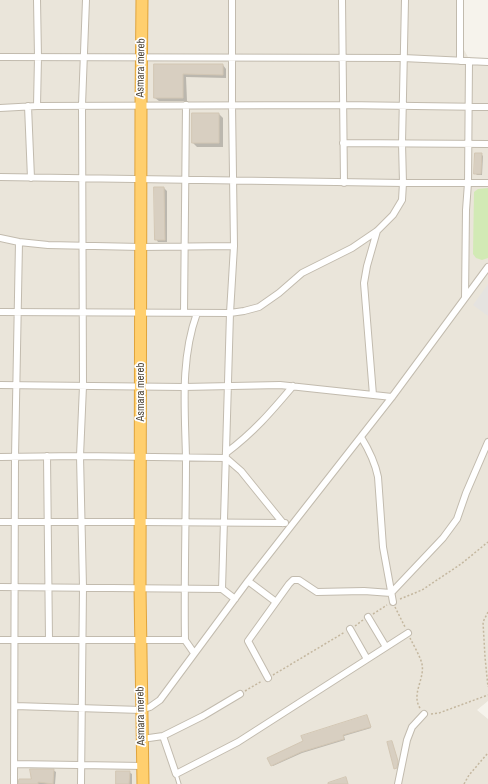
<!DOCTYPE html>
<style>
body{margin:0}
canvas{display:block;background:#f6f3ec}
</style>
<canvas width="488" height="784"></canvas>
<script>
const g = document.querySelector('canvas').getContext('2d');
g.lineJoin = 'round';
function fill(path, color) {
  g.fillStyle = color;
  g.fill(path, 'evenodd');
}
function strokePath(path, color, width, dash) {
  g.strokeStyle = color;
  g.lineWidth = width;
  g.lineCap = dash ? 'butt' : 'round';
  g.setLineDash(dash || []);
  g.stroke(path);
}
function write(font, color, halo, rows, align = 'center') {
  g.font = font + ' "Archivo Narrow",sans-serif';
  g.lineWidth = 3.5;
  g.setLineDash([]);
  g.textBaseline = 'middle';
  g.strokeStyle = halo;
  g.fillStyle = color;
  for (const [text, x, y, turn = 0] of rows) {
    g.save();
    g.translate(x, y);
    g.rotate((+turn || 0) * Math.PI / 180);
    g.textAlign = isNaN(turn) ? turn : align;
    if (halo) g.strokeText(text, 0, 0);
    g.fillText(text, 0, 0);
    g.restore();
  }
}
fill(new Path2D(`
 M0,0h462l1,48 5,9 5,2 15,2v640l-11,9 11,9v65h-488z`), '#eae5da');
fill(new Path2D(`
 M488,188v70l-6,2 -6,-2 -3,-4 1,-62 4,-3z`), '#d2eab5');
fill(new Path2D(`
 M488,284v32l-15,-11z`), '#e5e3e0');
fill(new Path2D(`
 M155,65h68l3,4v9l-40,-1 1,24h-28l-4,-3z
 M193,114h26l4,4v29h-26l-4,-4z
 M481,154l2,2 -1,19h-5l-2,-2z
 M164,188l3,3v51h-9l-2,-3z
 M367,716l4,12 -27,8 1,4 -43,13 -29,13 -1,-1z
 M53,770l3,2 -1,12h-31z
 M129,772l3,2v10h-16z`), '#0003');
const building = new Path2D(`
 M154,64h69v11l-40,-1v24h-29z
 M192,113h27v30h-27z
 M475,153h7l-1,21h-7z
 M154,187h10l1,53h-10z
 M367,715l4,12 -28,8 1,4 -43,13 -30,14 -4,-8 36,-17 -2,-5z
 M392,741l6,20 -1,7 -3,1 -7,-27z
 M30,769h24l-1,15 -15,-2v2h-20l1,-5h12z
 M116,771h14l-1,13h-13z
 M346,777l2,7h-20v-1z`);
fill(building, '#d8cfc1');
strokePath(building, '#d3c7b4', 1);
const lane = new Path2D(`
 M176,774l3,10`);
const street = new Path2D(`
 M37,0l1,57 -1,49
 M342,0l2,183
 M460,0v61
 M0,57l403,1 85,4
 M28,106l3,72
 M0,108l37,-2 306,-1 145,2
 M343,143l145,1
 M0,177l403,6h85
 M0,238l19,4 29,3 93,2 93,-1
 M465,298l1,-88 2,-27 1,-122
 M0,312l230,1 14,-2 15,-4 20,-14 23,-20 50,-25 25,-17 16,-16 9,-15 1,-17 -1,-40 3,-143
 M184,313l2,-208
 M0,385l184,2 96,-2 112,12
 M373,395l-9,-112 3,-17 10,-35
 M361,437c8,13 14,25 17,40l5,70 10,55
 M226,453c28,-21 45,-41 67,-67
 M47,456l2,184
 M0,457l80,-1 146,2 15,13 42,52
 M0,522h141l144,1
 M248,581l28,21
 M0,587l222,2 13,10
 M222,589l8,-276 4,-67 -2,-141v-105
 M368,617l18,30
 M350,629l17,30
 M0,640h185
 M194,653l-9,-13c-1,-61 1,-122 1,-182 -1,-49 -6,-98 11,-145
 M268,678l-20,-37 41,-57 4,-4h6l18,12 47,-1 27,2 52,-55 14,-19 9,-26 22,-51
 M15,706l126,4 9,-3 10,-7 88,-119 144,-184 96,-130
 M163,736l13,38 62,-32 170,-109
 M142,739l21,-3 40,-20 37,-22
 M14,764l129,2
 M14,784l1,-327 4,-215
 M81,784l2,-197 -3,-131 3,-70 -1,-281 4,-105
 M398,784l9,-44 5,-13 12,-13`);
const highway = new Path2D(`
 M142,0l-1,106 -1,481 3,197`);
strokePath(lane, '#c2bbae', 5);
strokePath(street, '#c2bbae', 8);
strokePath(highway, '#e0a43c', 13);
strokePath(new Path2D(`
 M400,599l22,-9 39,-26 27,-22
 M395,607l10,20
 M488,612l-5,10 2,35 3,30
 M373,614l14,-9
 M355,626l8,-6
 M410,638c4,8 10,18 12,26 3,15 -11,30 -2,44
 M273,675l72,-43
 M245,691l17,-10
 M431,714l8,-1 49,-18
 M464,784l5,-9 19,-22`), '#c4b79f', 1.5, [2, 2]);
strokePath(lane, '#fff', 3);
strokePath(street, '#fff', 6);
strokePath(highway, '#ffcf6e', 11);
write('11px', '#4b4439', '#fff', [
 ["Asmara mereb",141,68,-89],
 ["Asmara mereb",141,392,-90],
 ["Asmara mereb",141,716,-91]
]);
</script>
